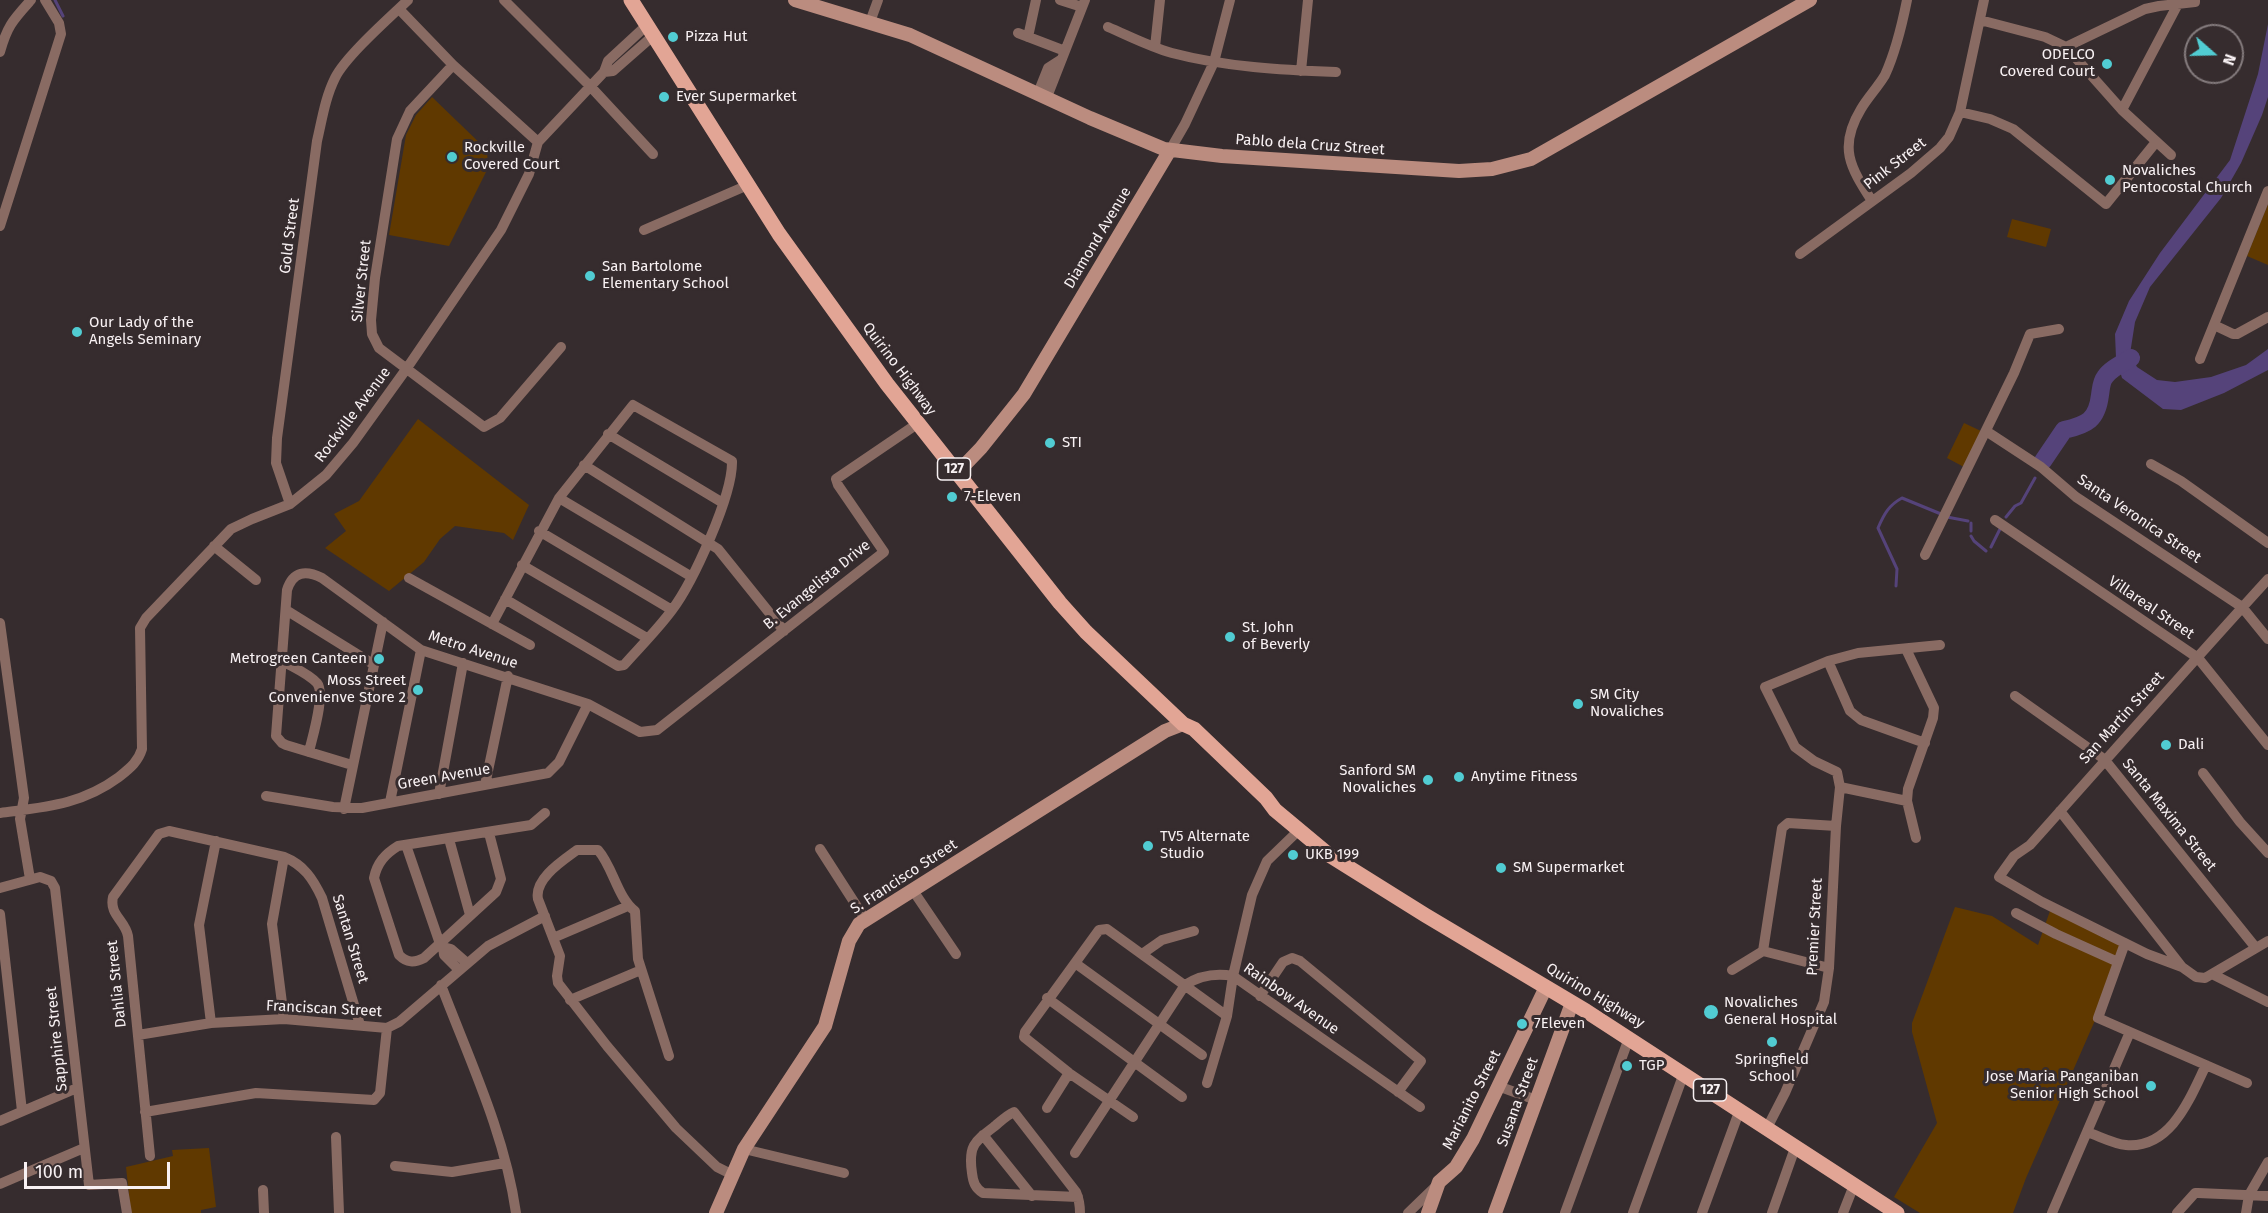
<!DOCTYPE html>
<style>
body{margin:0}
#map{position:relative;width:2268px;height:1213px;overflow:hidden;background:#362c2e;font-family:"Fira Sans",sans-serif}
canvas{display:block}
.north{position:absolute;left:2184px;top:24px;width:60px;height:60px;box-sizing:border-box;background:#362c2e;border:2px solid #847b7d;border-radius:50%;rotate:110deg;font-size:16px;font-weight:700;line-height:24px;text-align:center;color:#f8f1f3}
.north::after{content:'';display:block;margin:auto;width:21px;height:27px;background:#51ccd2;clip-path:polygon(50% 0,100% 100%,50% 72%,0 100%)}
.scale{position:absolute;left:24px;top:1162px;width:146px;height:27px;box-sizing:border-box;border:3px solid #f8f1f3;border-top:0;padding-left:8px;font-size:18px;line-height:21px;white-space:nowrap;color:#f8f1f3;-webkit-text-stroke:4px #362c2e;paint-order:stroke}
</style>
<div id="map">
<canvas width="2268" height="1213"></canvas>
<div class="north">N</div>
<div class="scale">100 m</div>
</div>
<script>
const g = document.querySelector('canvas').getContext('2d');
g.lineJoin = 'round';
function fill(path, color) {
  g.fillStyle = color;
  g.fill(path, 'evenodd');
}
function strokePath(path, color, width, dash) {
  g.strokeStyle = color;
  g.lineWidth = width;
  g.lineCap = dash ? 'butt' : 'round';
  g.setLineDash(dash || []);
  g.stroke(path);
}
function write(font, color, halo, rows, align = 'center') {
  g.font = font + ' "Fira Sans",sans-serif';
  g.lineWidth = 6;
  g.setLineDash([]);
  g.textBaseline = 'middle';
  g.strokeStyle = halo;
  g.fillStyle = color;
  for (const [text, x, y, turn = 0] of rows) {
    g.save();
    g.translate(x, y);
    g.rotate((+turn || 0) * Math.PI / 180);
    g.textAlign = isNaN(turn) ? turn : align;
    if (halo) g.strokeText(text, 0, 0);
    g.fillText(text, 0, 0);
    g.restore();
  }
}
fill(new Path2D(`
 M432,97l55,53 1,18 -39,78 -60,-11 17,-100 10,-20z
 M2268,204v61l-21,-9z
 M2012,219l39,10 -5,18 -39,-10z
 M418,419l111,86 -16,35 -9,-7 -49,-7 -15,13 -16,23 -35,29 -64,-43 21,-17 -12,-17 25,-13z
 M1964,423l17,8 -17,36 -17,-9z
 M1955,907l37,9 46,29 13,-37 77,37 -102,233 -13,35h-93l-26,-16 43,-74 -25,-91v-9z
 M209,1148l7,59 -15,3v3h-70l-5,-46 47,-11 -1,-6z`), '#603900');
fill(new Path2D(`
 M2268,24v73l-6,18 -21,48 -20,35 -71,89 -15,35 -5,32 7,13 20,13 18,2 36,-5 35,-12 22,-16v21l-44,23 -43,17 -18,-1 -41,-31 -6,-20 -1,-24 14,-33 31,-48 70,-93 28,-86z`), '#55437a');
strokePath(new Path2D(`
 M55,0l8,16
 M1947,517l21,4
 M2006,517l9,-11 6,-3 14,-25
 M1971,523v8
 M1971,536l3,5 12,10
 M1991,547l9,-18
 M1896,586l1,-17 -19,-41c6,-14 11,-23 24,-30l39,16`), '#55437a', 3);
strokePath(new Path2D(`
 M2043,461l21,-31c23,-5 33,-10 36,-35 1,-6 1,-13 5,-18 5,-8 18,-14 26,-19`), '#55437a', 18);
strokePath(new Path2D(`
 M504,0l86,86 63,68
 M1060,0l22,7
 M399,9l54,56 85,77
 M1980,20l65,17 21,10 56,63 49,45
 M870,22l8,-22
 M1108,27c21,9 42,20 64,26 53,14 110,17 164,19
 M1018,33l47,18
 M1028,37l8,-37
 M1155,47l5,-47
 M2066,47l79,-38 14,-3 36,-4v-2
 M0,52c7,-26 13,-32 31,-52
 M453,65l-43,46 -13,28 -22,139 -4,42 1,14 7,14 105,79 16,-9 61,-71
 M1301,71l7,-71
 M604,72l9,-1 41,-36
 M1038,93l10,-25 14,-9
 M1047,97l38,-97
 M2122,110l56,-106
 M1960,112l30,7 23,10 93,75 50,-62
 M1170,150l15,-26 29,-62 16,-62
 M1872,201c-22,-34 -34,-54 -11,-92 7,-12 17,-22 24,-34 11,-24 17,-50 22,-75
 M0,226l61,-192 -2,-11 -14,-23
 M644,230l104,-45
 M1800,254l111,-81 29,-25 9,-11 11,-25 24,-112
 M2214,325l19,9h4l31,-17
 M2200,359l68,-168
 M1986,431l55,36 35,30 166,110 26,32
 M608,434l115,69
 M2151,464l30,17 87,62
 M584,465l134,84 66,82
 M559,498l133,79
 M290,504l-14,-41 1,-25 40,-297c5,-21 8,-43 18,-63 10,-21 54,-60 73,-78
 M1995,520l203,138 70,87
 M539,531l133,79
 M214,546l42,34
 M1925,555l89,-182 16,-39 29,-5
 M522,565l125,73
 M409,578l121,67
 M286,610l87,54
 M0,623l24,175 -4,21 10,60
 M492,624l67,-126 74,-93 99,56c1,34 -39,121 -60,149 -14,19 -32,37 -48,55l-6,1 -113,-67
 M1906,649l28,59 -1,10 -25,71 -1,12 9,37
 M281,660c11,7 27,13 36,23 9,11 -5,55 -8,69
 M1828,661l22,50 11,9 64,23
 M2015,696l89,63 152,189
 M352,765l-66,-20 -4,-2 -6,-7 11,-146c6,-19 19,-20 35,-12l99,72 167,54 52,28 17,-2 227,-178 -46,-67 -2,-6 81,-55
 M2203,773l37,49 28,31
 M485,785l23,-109
 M1840,787l67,14
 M439,794l24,-131
 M266,796l67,11 29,1 186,-35 11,-11 29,-58
 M390,802l31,-152
 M344,809l39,-187
 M2060,811l122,156 14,10 9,1 63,-37
 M0,813c45,-6 81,-8 119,-36 11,-9 19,-15 23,-28l-2,-121 6,-10 85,-89 21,-10 38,-15 36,-29 27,-32 54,-75 94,-138 28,-56 9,-32 66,-70 4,-11 39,-36
 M489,833l12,46 -5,13 -72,66c-10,5 -17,5 -25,-3l-25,-77c3,-15 11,-24 24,-32l133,-21 14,-12
 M449,839l21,76
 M406,845l34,99 3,3 8,2 16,14
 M820,849l45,70
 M0,888l40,-11 11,4 4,7 34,297 33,-2 5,30
 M912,889l44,65
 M2016,913l40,21 62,28
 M0,914l22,197
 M553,938l75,-32
 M2125,943l-27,75 149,65
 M443,947l1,8 15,15
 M1763,951l19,-123 6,-5 48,3
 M1142,954l20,-14 32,-9
 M1075,963l127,92
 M2182,967l-35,-13 -105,-52 -43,-25 15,-21 16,-11c79,-89 158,-178 238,-266
 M1732,970l31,-19 66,17
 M2212,974l56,28
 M441,985c28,74 64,149 75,228
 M1260,996l23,-34 9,-4 8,3 121,100 -23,31
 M1047,998l135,99
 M570,1000l71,-30
 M284,1019l-12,-95 12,-67
 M211,1023l-12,-98 17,-84
 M138,1035l73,-12 73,-4 103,9 12,-6 89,-76 57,-30
 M669,1056l-31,-97 -3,-48c-17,-12 -22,-44 -37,-61h-21c-15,11 -43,29 -39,49l22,57 -3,20 1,7 49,63 69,82 41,39 14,7
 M1207,1083l20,-67 6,-40 19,-81 15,-34 31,-30
 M1498,1086l38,14
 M1047,1108l22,-35
 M145,1112l111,-19 118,7 6,-7 7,-65
 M1133,1117l-64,-44 -45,-36 1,-5 74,-102 8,-1 120,87
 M0,1121l77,-33
 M1767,1128l18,-35 39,-91 5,-34 7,-142 4,-39 -3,-15 -23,-11 -19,-14 -30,-60 63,-26 30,-8 82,-8
 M2087,1132c12,4 27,12 39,13 45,4 64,-47 80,-80
 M983,1135l49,61
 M336,1137l3,76
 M744,1149l100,24
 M1075,1153l110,-168c14,-9 31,-12 48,-9l187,131
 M150,1156l-22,-220c-3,-16 -19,-21 -15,-39l46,-63 10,-3 115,26c20,8 29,22 38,41l38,127
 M395,1166l57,6 53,-9
 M0,1184l84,-36
 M263,1190l1,23
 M1078,1197l-95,-4c-8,-5 -10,-11 -11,-20 -4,-27 2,-31 23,-47 6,-5 12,-11 19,-14l62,80c3,7 4,13 4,21
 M1408,1213l29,-28
 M1565,1213l64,-175
 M1633,1213l51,-140
 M1702,1213l37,-101
 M1772,1213l23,-65
 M1843,1213l11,-28
 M2052,1213l78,-181
 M2177,1213l18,-20h3l70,3
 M2246,1213l3,-18 19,-33`), '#896b63', 10);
strokePath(new Path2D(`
 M795,0l115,35 180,83 74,31 58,7 237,15 33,-2 39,-10 279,-159
 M957,473l24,-25 43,-54 146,-244
 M716,1213l28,-64 81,-123 24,-85 10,-17 306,-193 18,-7
 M1428,1213l11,-31 17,-15 17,-28 73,-152
 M1495,1213l77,-210`), '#bb8c7f', 14);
strokePath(new Path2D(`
 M631,0l148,234 108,150 173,219 26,29 97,92 11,5 72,69 9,12 54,45 96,60 161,96 311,202`), '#e2a595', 15);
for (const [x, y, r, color] of [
 [673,37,6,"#51ccd2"],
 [2107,64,6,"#51ccd2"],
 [664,97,6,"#51ccd2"],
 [452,157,6,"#51ccd2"],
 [2110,180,6,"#51ccd2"],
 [590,276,6,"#51ccd2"],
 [77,332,6,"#51ccd2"],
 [1050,443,6,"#51ccd2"],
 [952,497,6,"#51ccd2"],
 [1230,637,6,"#51ccd2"],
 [379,659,6,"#51ccd2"],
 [418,690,6,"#51ccd2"],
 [1578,704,6,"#51ccd2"],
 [2166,745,6,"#51ccd2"],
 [1459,777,6,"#51ccd2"],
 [1428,780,6,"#51ccd2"],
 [1148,846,6,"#51ccd2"],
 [1293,855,6,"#51ccd2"],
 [1501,868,6,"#51ccd2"],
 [1711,1012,8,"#51ccd2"],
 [1522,1024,6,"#51ccd2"],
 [1772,1042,6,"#51ccd2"],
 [1627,1066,6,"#51ccd2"],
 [2151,1086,6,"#51ccd2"]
]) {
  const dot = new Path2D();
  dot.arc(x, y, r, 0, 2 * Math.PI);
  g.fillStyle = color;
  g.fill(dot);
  strokePath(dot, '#362c2e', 2);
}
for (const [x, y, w] of [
 [954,469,33],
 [1710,1090,33]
]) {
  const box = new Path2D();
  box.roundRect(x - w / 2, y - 11, w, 22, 4.5);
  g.fillStyle = '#362c2e';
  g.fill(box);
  strokePath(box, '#f8f1f3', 1.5);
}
write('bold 14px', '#f8f1f3', null, [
 ["127",954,469],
 ["127",1710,1090]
]);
write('15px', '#f8f1f3', '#362c2e', [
 ["Pizza Hut",685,37],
 ["ODELCO",2095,55,"right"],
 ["Covered Court",2095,72,"right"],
 ["Ever Supermarket",676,97],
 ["Rockville",464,148],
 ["Covered Court",464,165],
 ["Novaliches",2122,171],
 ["Pentocostal Church",2122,188],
 ["San Bartolome",602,267],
 ["Elementary School",602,284],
 ["Our Lady of the",89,323],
 ["Angels Seminary",89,340],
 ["STI",1062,443],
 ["7-Eleven",964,497],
 ["St. John",1242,628],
 ["of Beverly",1242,645],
 ["Metrogreen Canteen",367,659,"right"],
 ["Moss Street",406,681,"right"],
 ["Convenienve Store 2",406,698,"right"],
 ["SM City",1590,695],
 ["Novaliches",1590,712],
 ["Dali",2178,745],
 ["Sanford SM",1416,771,"right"],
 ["Novaliches",1416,788,"right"],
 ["Anytime Fitness",1471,777],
 ["TV5 Alternate",1160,837],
 ["Studio",1160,854],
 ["UKB 199",1305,855],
 ["SM Supermarket",1513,868],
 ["Novaliches",1724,1003],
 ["General Hospital",1724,1020],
 ["7Eleven",1534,1024],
 ["Springfield",1772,1060,"center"],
 ["School",1772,1077,"center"],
 ["TGP",1639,1066],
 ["Jose Maria Panganiban",2139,1077,"right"],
 ["Senior High School",2139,1094,"right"]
], 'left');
write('15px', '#f8f1f3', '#362c2e', [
 ["Pablo dela Cruz Street",1310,145,4],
 ["Pink Street",1895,164,-38],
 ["Gold Street",290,236,-83],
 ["Diamond Avenue",1098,238,-59],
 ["Silver Street",362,281,-84],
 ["Quirino Highway",899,369,53],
 ["Rockville Avenue",353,415,-53],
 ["Santa Veronica Street",2139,519,34],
 ["B. Evangelista Drive",817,585,-39],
 ["Villareal Street",2151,608,34],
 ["Metro Avenue",473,650,18],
 ["San Martin Street",2122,718,-48],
 ["Green Avenue",444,777,-10],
 ["Santa Maxima Street",2169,815,51],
 ["S. Francisco Street",904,877,-33],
 ["Premier Street",1815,927,-87],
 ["Santan Street",350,939,73],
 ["Dahlia Street",117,984,-96],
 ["Quirino Highway",1595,996,31],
 ["Rainbow Avenue",1291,999,35],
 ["Franciscan Street",324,1009,3],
 ["Sapphire Street",57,1039,-96],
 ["Marianito Street",1472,1100,-63],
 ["Susana Street",1518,1102,-70]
]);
</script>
